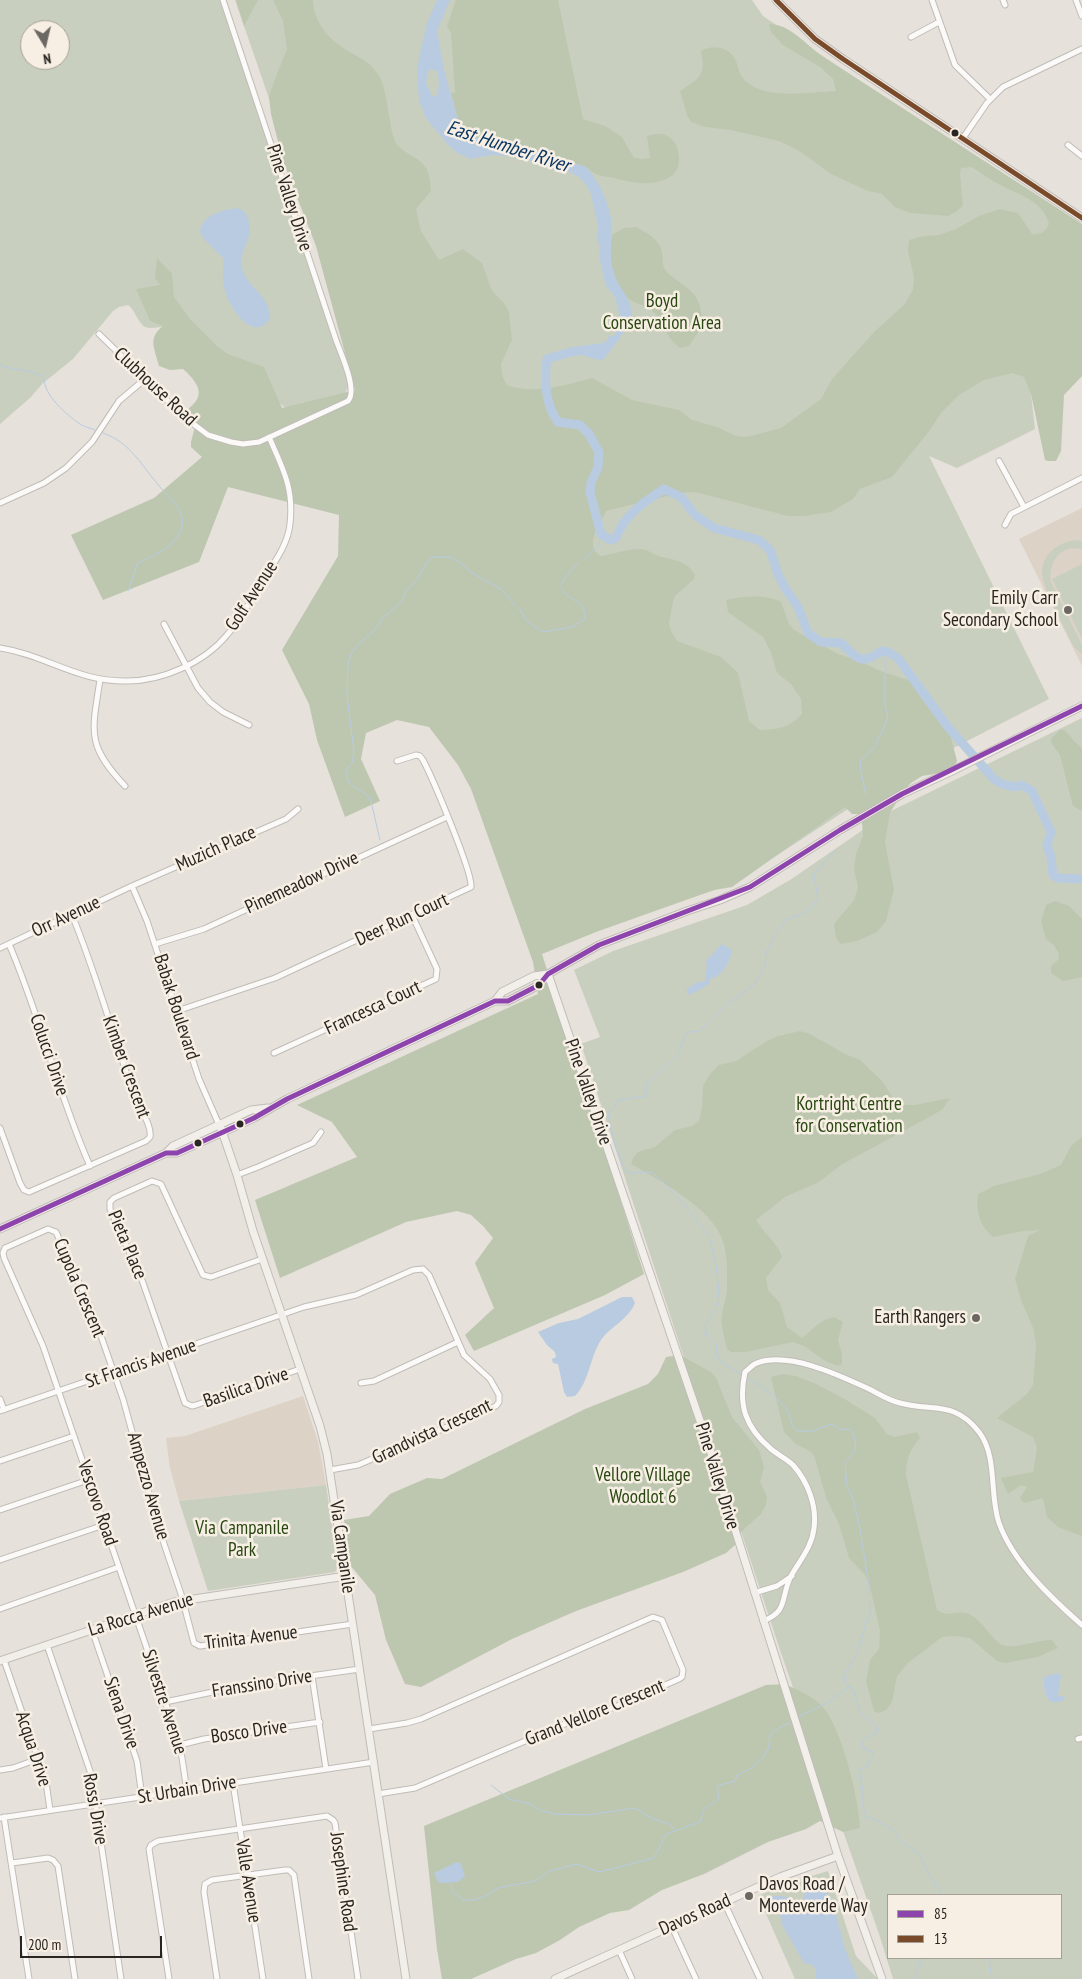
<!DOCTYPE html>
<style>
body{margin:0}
#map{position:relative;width:1082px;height:1979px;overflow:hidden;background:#e6e1da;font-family:"PT Sans Narrow",sans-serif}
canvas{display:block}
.legend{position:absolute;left:887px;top:1894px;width:175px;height:65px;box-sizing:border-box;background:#f7efe4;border:1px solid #a59f96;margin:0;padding:6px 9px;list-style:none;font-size:15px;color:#292622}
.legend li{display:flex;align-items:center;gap:10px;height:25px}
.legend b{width:25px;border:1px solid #a59f96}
.north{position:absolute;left:20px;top:20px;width:50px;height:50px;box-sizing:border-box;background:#f7efe4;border:1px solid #a59f96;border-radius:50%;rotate:171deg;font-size:14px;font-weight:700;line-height:20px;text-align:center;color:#292622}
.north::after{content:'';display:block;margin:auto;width:18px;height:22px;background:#6b6762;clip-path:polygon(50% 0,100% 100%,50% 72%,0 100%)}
.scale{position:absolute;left:20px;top:1936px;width:142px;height:22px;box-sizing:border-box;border:2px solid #292622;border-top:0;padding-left:6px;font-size:15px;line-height:18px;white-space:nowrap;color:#292622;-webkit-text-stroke:4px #f7efe4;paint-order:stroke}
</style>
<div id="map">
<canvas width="1082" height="1979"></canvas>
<ul class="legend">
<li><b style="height:6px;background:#8e44ad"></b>85</li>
<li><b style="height:6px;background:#7a4b2a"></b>13</li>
</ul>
<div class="north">N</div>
<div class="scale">200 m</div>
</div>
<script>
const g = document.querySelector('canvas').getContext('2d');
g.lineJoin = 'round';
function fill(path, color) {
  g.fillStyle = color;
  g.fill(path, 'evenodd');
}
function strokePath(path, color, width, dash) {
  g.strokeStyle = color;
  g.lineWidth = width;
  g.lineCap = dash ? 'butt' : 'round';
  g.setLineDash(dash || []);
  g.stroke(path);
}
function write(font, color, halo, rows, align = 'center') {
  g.font = font + ' "PT Sans Narrow",sans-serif';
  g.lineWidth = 5;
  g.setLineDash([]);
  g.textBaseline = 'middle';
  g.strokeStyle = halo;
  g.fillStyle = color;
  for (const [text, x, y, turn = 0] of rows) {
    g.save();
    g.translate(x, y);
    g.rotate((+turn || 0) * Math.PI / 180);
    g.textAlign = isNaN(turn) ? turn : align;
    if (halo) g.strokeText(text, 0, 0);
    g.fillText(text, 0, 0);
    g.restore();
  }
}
fill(new Path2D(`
 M1082,508v158l-63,-127z
 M303,1396l15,46 8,43 -147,16 -9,-33 -4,-30 19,-2z`), '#dcd3c6');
fill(new Path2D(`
 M0,0h220l132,375 -7,19 -52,20 -40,-32 -86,-55c-6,-1 -11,1 -17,1 -12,0 -13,-17 -22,-23l-9,2 -6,4 -40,48 -31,25 -11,13 -31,27zM30,30h30v30h-30z
 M235,0h517l11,16 319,214 -51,164 4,35 -78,39 -28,-12 120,243 -152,78 -164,107 -173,57z
 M1076,540l6,1v8c-21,-5 -34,13 -31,33l31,63v9l-8,-7c-9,-19 -26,-49 -31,-68 -5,-22 14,-37 33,-39z
 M1082,564v75l-30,-60z
 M1082,718v1261h-189l-14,-45 -98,-281 -200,-609 19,-7 -26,-67 39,-19 134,-46 43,-25 99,-68zM888,1895h173v63h-173z
 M326,1485l12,82 -3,5 -127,19 -29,-90z
 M828,1871l28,85 22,23h-83l-37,-83 24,-11z`), '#c9cfbf');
fill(new Path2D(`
 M236,0h22l-14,26z
 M273,0h40c0,19 13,37 29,47 14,10 26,12 36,27 10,14 10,50 17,67 7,14 27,15 33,31 2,5 2,13 3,19l-15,18 5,22 18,29 24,-11 19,14 10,28 12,12 5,9 3,28 -11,24 1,11 5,10c28,10 58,0 85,-7l40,22 47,10 13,10 25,7 19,9 11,1 34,-9 40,-29 11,-20 42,-47 31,-28 8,-15 1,-12 -6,-26 1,-11 15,-4 15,-1 17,-6 23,-13 21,-7 18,4 14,21c9,1 13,-2 17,-10 -5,-23 -32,-30 -51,-40 -9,-5 -17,-11 -26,-17l-11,1 -1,7 3,30 -6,6 -9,5 -38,-3 -15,-6 -13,-13 -14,-3 -37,-17 -30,-22 -22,-11 -49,-11 -25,-3 -14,-5 -4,-7 -7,-24c20,-13 26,-15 21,-40 9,-6 25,-5 32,5 8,12 3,19 18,29 21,14 61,7 85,6l-3,-12 -13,-12 -37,-22 -12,-13 -2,-8c21,0 36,20 53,32l260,168v152l-18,19 -3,56 -5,10h-8l-3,-1 -14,-66 -7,-17 -12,-4 -28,7 -25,15 -18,18 -11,17 -38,47 -32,12 -7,10 -22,13 -27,4h-16l-93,-24 -16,1 -73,18c-6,13 -23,35 -5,45 12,-2 26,-7 39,-7 8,0 11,4 18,7 15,4 29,4 37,19l-1,4 -19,17 -2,5 -4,22 2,8 6,10 44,16 17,16 11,48 11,9c19,-1 29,-2 42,-16l-1,-15 -10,-15 -14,-11 -6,-21 -8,-15 -35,-25 -2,-12c16,-4 41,-6 55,2l8,22 5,6 44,24 20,6 20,10 39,13 7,7 25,40 8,31 -5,10 -30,5 -11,7 -7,7 -14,23 -5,29 9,48 -8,31 -9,11 -20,9 -16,3 -5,-6 -2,-14 20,-24 4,-13 -4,-18 2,-15 7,-18 -1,-13 -4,-9h-6l-7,-7 -113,80 -18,3 -118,42 -54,22 102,320 -39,21 -131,56 -9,-16 29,-27 -19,-45 18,-25 -10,-12 -12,-11 -14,-4 -51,11 -126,56 -25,-78 102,-43 -25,-35 -35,-17 241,-111 -5,-32 -62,-173 -13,-24 -29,-38 -32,-7 -31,13 -5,26 19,42 -35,16 -28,-77 -8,-36 -27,-54 56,-94 1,-41 -111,-28 -29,75 -96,38 -32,-65 83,-37 48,-41 -11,-10v-5l4,-15 -9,-8 -2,-6c4,-4 12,-10 14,-16 4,-10 -8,-22 -15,-28l-13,1 -11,-4c-4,-17 -12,-28 4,-40l-13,-5 -14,-32 24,-4 -5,-7 2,-20 15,16 2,23 16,22 28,28 10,7 36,13 18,41 73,-18 -39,-144 -33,-85 -12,-47 -2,-17 4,-13 14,-35 -4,-28z
 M456,0h102l25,119 22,7 17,11 12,21 8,1 8,-1 -3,-22c4,-1 11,-3 15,-2 19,3 23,35 8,43 -17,10 -39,6 -56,1 -11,-2 -19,-2 -28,-11l-80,-25 -33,-5 -10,-5 -4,-8 -8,-32 4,1 -4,-60 -4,-7z
 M636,227c11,6 24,12 26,26 2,8 -1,11 4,18 4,5 10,8 15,12 19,14 19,19 22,42l-14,21 -9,2c-13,-9 -13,-19 -22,-31 -10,-13 -17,-10 -29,-18 -3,-2 -5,-6 -7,-9 -12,-18 -13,-35 -10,-55l12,-7z
 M1060,730h4l18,19v62l-9,-5 -13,-51 -8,-11 -1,-5z
 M1055,901l14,5 13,13v58l-19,4 -12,-8v-7l7,-6 1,-6 -5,-9 -8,-6 -5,-18 5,-16z
 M800,1031l10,3 35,20 15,6 22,21 16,24h17l35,-7 -8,12 -101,55 -22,17 -34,15 -29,23c7,12 23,25 26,37l-16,21 2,12 12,13 7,24 15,11c12,-9 17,-18 32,-21l9,5 -5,18 4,14v10l-4,2 -13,-5 -19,-14 -13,-5 -47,10h-15l-4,-3c-2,-10 -7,-24 -5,-34 1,-9 5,-17 5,-27 0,-15 1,-34 -5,-49 -10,-30 -64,-60 -91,-75l2,-6 5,-6 17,-5 20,-17 17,-4 7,-5 3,-13 1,-22 7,-12 9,-9 17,-4 31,-20 11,-5z
 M1082,1137v399l-24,-9 -11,-10 -4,-19 -19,5 -4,-5 7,-11 -6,-2 -13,9 -7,-16 32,-6 4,-24 -4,-11 -36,-19 30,-24 6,-9 3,-41 -3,-16 -12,-28 -6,-21 13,-43 12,-6 -16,1 -31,6c-14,-13 -17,-24 -15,-43l16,-8 46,-12 21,-9 10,-19z
 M680,1355l31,17 5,6 16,39 27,33 5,17 -4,15 7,15 -1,8 -5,9 -15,13 -6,7 -4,10 -10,9 -43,19 -107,39 -64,28 -91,48 -16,-3 -19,-44 -11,-45 -25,-30 -6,-45 25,-4 21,-22 37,-16 15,1 143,-70 63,-25 10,-10 8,-17z
 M783,1374l13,2 18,7 29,15 32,20 12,16 7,3 23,-5 3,6c-11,13 -14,21 -14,37l31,135c13,9 22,-2 34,5 11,6 18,20 28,28 10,9 39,-4 53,-3l6,8 -20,9 -33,6 -8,-2 -27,-23 -15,-2 -13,1 -34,26 -11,13 -5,26 -6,8 -8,3 -4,-2 -8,-30 4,-21 9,-11 1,-18 -10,-44 -5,-12 -16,-17 -10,-34 -13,-26 -11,-40 -4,-6 -15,-8 -12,-12 -13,-55z
 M785,1684c12,6 28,12 37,22 20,22 37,93 38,122l-17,4 -23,-11 -14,8 -38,13 -64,32 -42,16 -33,20 -19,3 -31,14 -19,13 -24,13 -20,6 -45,20h-29l-5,-30 -13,-123 342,-141z`), '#bdc7b0');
fill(new Path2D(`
 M437,0h13l-13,31 7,38 15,55 4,8 10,5 33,5 80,25c16,17 27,44 26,67 -1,17 -3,25 3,42 4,13 21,28 16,43 -3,9 -21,33 -28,41 -12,0 -21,-7 -32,-8l8,-5 6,-1 11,3 7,-2 11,-10 7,-16 -6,-24 -9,-11 -6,-25 -1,-19 4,-20 -3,-14 -14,-23 -7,-8 -13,-7 -55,-14 -19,-1 -22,4 -14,-7 -8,-7 -22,-27 -7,-17 -2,-33 10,-45zM431,70l6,1c2,9 3,16 -1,25h-4l-6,-14 2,-11z
 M237,208l8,4c14,24 -8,38 -3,56 5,21 32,29 27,52 -18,24 -43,-17 -45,-34 -2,-8 -1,-18 0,-27l-20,-20 -4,-7c1,-17 23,-22 37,-24z
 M722,944l10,6c-3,13 -8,25 -22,29l-1,5 -19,11 -4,-5 13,-9 2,2 4,-2c0,-7 3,-13 1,-20z
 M622,1297h10l3,6c-7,17 -24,23 -34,37 -12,19 -11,40 -26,56l-8,1 -3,-5 -6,-28 -5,-1 -1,-4 4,-2 -1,-5 -8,-7 -9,-13 21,-9 19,-4z
 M1058,1673l3,3 -3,20h6l1,3c-18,11 -22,-7 -21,-22z
 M457,1862l4,2 4,12 -7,6 -19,1 -5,-10z
 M813,1888l10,2 9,9 13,50 13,30h-43l1,-8 -3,-6 -9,-2 -23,-40v-5l-5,-11 2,-4 -9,-4 1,-3c8,0 22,0 27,6l5,1 3,-11z`), '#b8cbe1');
strokePath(new Path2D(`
 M0,365c15,6 30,4 44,12 -1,18 23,38 36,47 4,3 10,4 15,6
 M103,433c27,9 39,33 57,54 9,11 28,25 21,42 -6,18 -29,27 -44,35l-9,27
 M584,559l15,-14 2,-11
 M561,585l2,-5 15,-17
 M519,608l8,13 16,11 29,-5 13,-8c1,-21 -17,-17 -23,-30
 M866,795l-6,-28 1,-7 13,-12 14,-30 -3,-13v-44l-6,-8
 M380,840l-10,-43 -21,-14 -3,-12 6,-8 2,-12 -7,-56 1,-31 3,-10 8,-11 13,-10 10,-14 21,-19 3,-9 10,-10 9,-16 7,-8h19l12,8 9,8 29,16 14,16
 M741,1374l-21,-13 -3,-5 -1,-12 -9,-8 -2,-11 10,-14 4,-18 -3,-28 -7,-29 -30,-38 -20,-20 -8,-6 -22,1 -4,-3 -10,-24 -7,-31 11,-15 27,-4v-11l31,-29 9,-23 8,-2 5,1 25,-25 31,-23 10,-19 1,-12 10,-19 8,-11 3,-4 16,-5 10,-8 5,-8 -4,-21 1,-4 19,-22
 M747,1378c10,5 34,22 40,32 4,7 3,16 10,21h16l19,-7 9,6 9,-1c4,3 4,6 5,11 3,11 -2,14 -10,22l2,24 6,13 7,30 9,57 1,25 -13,42 -13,23 1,7 9,8 6,21 16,14 1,7c-7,3 -16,5 -15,14l12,6 -7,14 -8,3 4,21v16l4,11 9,2 17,10 8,11 20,15 8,19 13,20
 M798,1717l27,-13 24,-17
 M491,1785l18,14 21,5 10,6 14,4 34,1 47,-7 18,11 17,5 4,6
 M451,1884l1,7 11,9h11l10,-3 14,-9 37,-7 15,-10 27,-7 22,8 55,-14 12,-24 34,-12c6,-24 8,-11 19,-24l-2,-12 18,-5 2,-6c13,-6 25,-12 31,-26 2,-6 0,-13 6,-18 5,-4 13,-7 19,-9
 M987,1958l2,2 3,19
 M914,1979l8,-21`), '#b8cbe1', 1);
strokePath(new Path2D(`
 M595,192l7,31 -1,16
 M612,340l-5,7 -36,5 -24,7c-3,22 -2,45 11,63l22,3 9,9 10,18 -1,15 -7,16 -1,9 11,42 9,6 6,-2c9,-24 27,-35 48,-49l17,8 14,18 19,13 45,12 11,10 8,24 7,14 13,19 10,26 13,9 20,1c16,14 19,24 40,8l7,1 10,6 50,69 46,52 8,5 12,3 8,-2 10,6 19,41 -4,13 4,12 2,18 4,3 25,1`), '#b8cbe1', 9);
const street = new Path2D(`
 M932,0l23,65 35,34
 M1003,0l2,5
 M1076,0l6,16
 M911,37l28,-15
 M963,138l24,-35 16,-16 79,-38
 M1068,145l14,11
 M99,334l84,82 25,19 23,7 12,2 16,-2 89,-41c10,-11 -7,-47 -12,-61l-113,-340
 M999,461l25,46
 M0,503l44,-20 22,-15 26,-26 27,-41 26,-22
 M1005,525l6,-11 71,-36
 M164,624l34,64 12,14 13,10 26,13
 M0,648c46,7 77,34 127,33 35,0 77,-18 100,-46 14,-16 24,-35 35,-53 11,-18 26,-37 28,-58 4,-36 -7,-55 -21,-87
 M100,680c-8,52 -14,65 25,106
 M132,886l15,35 52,158 21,48
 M9,944c31,72 49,150 81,222
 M155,944l49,-15 243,-112
 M0,948l132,-62 154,-67 12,-10
 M177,1011l98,-33 196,-91c2,-14 -39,-110 -48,-127l-3,-4 -4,-1 -19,6
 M274,1053l162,-74 1,-10 -25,-54
 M0,1128l20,55 4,7 5,2 117,-51 4,-4c2,-13 -11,-28 -15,-40 -22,-60 -38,-122 -63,-182
 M237,1175l21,-8 55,-24 8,-11
 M262,1259l-51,18 -8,-2 -42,-91 -9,-3 -38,17 -4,4v7l32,71 43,123 7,3 4,-1 104,-36
 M361,1383l13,-2 84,-39
 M0,1399l4,11
 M0,1411l304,-104 52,-12 57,-25 10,-1 6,6 35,80 26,24 9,16v7l-3,4 -16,7 -122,52 -28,5
 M0,1461l74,-25
 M0,1510l88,-30
 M0,1560l104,-35
 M754,1593l23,-7 15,-10
 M0,1609l119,-42
 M763,1621c26,-10 17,-23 28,-45 9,-16 21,-29 23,-48 3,-22 -6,-46 -21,-63 -6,-6 -15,-10 -22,-16 -26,-22 -33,-44 -26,-77 4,-3 8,-8 12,-9 32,-12 84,13 112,26 10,5 21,12 31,14 33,9 54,-3 79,29 19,25 10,62 20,91 14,39 52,75 83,102
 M92,1630l45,131 5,36
 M47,1645l44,129 30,205
 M4,1660l42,122 4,28
 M312,1676l14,93
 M165,1702l81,-17 114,-16
 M369,1729l38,-6 14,-4 232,-102 9,3 21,50 -1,7 -3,2 -64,28 -43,14 -157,67 -37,6
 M1078,1739l4,-1
 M180,1745l24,-6 116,-17
 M0,1770l13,-2 25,-9
 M233,1783l30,196
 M187,1791l-7,-46 -137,-399 -39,-88 -1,-5 2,-5 43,-19 8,3 38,84 29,83 35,127 23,68 13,49 6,3 153,-22
 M4,1817l25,162
 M0,1818l374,-56
 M12,1863l36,-5 5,2 5,6 17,113
 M724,1902l36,77
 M671,1925l25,54
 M619,1950l13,29
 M169,1979l-20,-130 2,-4 7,-4 169,-25 6,4 2,3 23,156
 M217,1979l-13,-87 1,-8 7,-4 73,-10h4l5,5 15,104`);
const secondary = new Path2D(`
 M776,0l39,39 28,20 239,159
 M548,974l162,476 128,406 44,123
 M495,1001l7,-9 32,-16 14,-2 51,-29 88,-34 33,-11 30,-13 90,-57 62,-36 48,-22 132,-66
 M221,1128l16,47 16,56 67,195 7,28 79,525
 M166,1153h11l77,-35 33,-19 208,-98h13l31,-16 9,-11
 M0,1229l166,-76 7,-7 78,-36 17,-2
 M0,1661l174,-59 172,-26
 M555,1979l225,-102 58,-21`);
strokePath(street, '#c0bcb7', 7);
strokePath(secondary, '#c0bcb7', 9);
strokePath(street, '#fbfaf9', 5);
strokePath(secondary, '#f2eee9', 7);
strokePath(new Path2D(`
 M0,1229l166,-76h11l77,-35 33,-19 208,-98h13l31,-16 9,-11 51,-29 151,-58 90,-57 62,-36 180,-88`), '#8e44ad', 5);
strokePath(new Path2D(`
 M776,0l39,39 28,20 239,159`), '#7a4b2a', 5);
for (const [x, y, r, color] of [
 [955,133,4.5,"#292622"],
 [1068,610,5,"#6b6762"],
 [539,985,4.5,"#292622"],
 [240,1124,4.5,"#292622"],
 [198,1143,4.5,"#292622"],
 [976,1318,5,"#6b6762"],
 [749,1896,5,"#6b6762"]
]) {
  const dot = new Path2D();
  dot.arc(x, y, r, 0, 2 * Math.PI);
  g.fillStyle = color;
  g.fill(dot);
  strokePath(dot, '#f7efe4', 2);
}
write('19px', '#292622', '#f7efe4', [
 ["Pine Valley Drive",289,198,72],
 ["Clubhouse Road",155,387,43],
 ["Golf Avenue",252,596,-57],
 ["Muzich Place",216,849,-24],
 ["Pinemeadow Drive",302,883,-25],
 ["Orr Avenue",66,917,-25],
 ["Deer Run Court",402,920,-25],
 ["Babak Boulevard",176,1007,72],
 ["Francesca Court",373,1008,-25],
 ["Colucci Drive",49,1055,71],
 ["Kimber Crescent",126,1067,70],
 ["Pine Valley Drive",588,1092,71],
 ["Pieta Place",127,1245,67],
 ["Cupola Crescent",79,1288,67],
 ["St Francis Avenue",141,1364,-19],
 ["Basilica Drive",246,1388,-19],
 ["Grandvista Crescent",432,1432,-25],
 ["Pine Valley Drive",717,1476,73],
 ["Ampezzo Avenue",148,1486,74],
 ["Vescovo Road",97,1503,71],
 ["Via Campanile",342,1547,82],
 ["La Rocca Avenue",141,1615,-17],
 ["Trinita Avenue",251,1638,-7],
 ["Franssino Drive",262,1684,-9],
 ["Silvestre Avenue",164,1702,72],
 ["Siena Drive",121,1713,71],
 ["Grand Vellore Crescent",595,1713,-22],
 ["Bosco Drive",249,1732,-8],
 ["Acqua Drive",33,1749,72],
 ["St Urbain Drive",187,1790,-9],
 ["Rossi Drive",95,1809,80],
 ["Valle Avenue",248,1881,81],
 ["Josephine Road",343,1882,82],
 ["Davos Road",695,1915,-24]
]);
write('19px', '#294711', '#f7efe4', [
 ["Boyd",662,302],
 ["Conservation Area",662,324],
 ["Kortright Centre",849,1105],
 ["for Conservation",849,1127],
 ["Vellore Village",643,1476],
 ["Woodlot 6",643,1498],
 ["Via Campanile",242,1529],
 ["Park",242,1551]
]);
write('19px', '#292622', '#f7efe4', [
 ["Emily Carr",1058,599],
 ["Secondary School",1058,621],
 ["Earth Rangers",966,1318],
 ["Davos Road /",759,1885,"left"],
 ["Monteverde Way",759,1907,"left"]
], 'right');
write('italic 20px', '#08345f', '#f7efe4', [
 ["East Humber River",508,147,18]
]);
</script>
